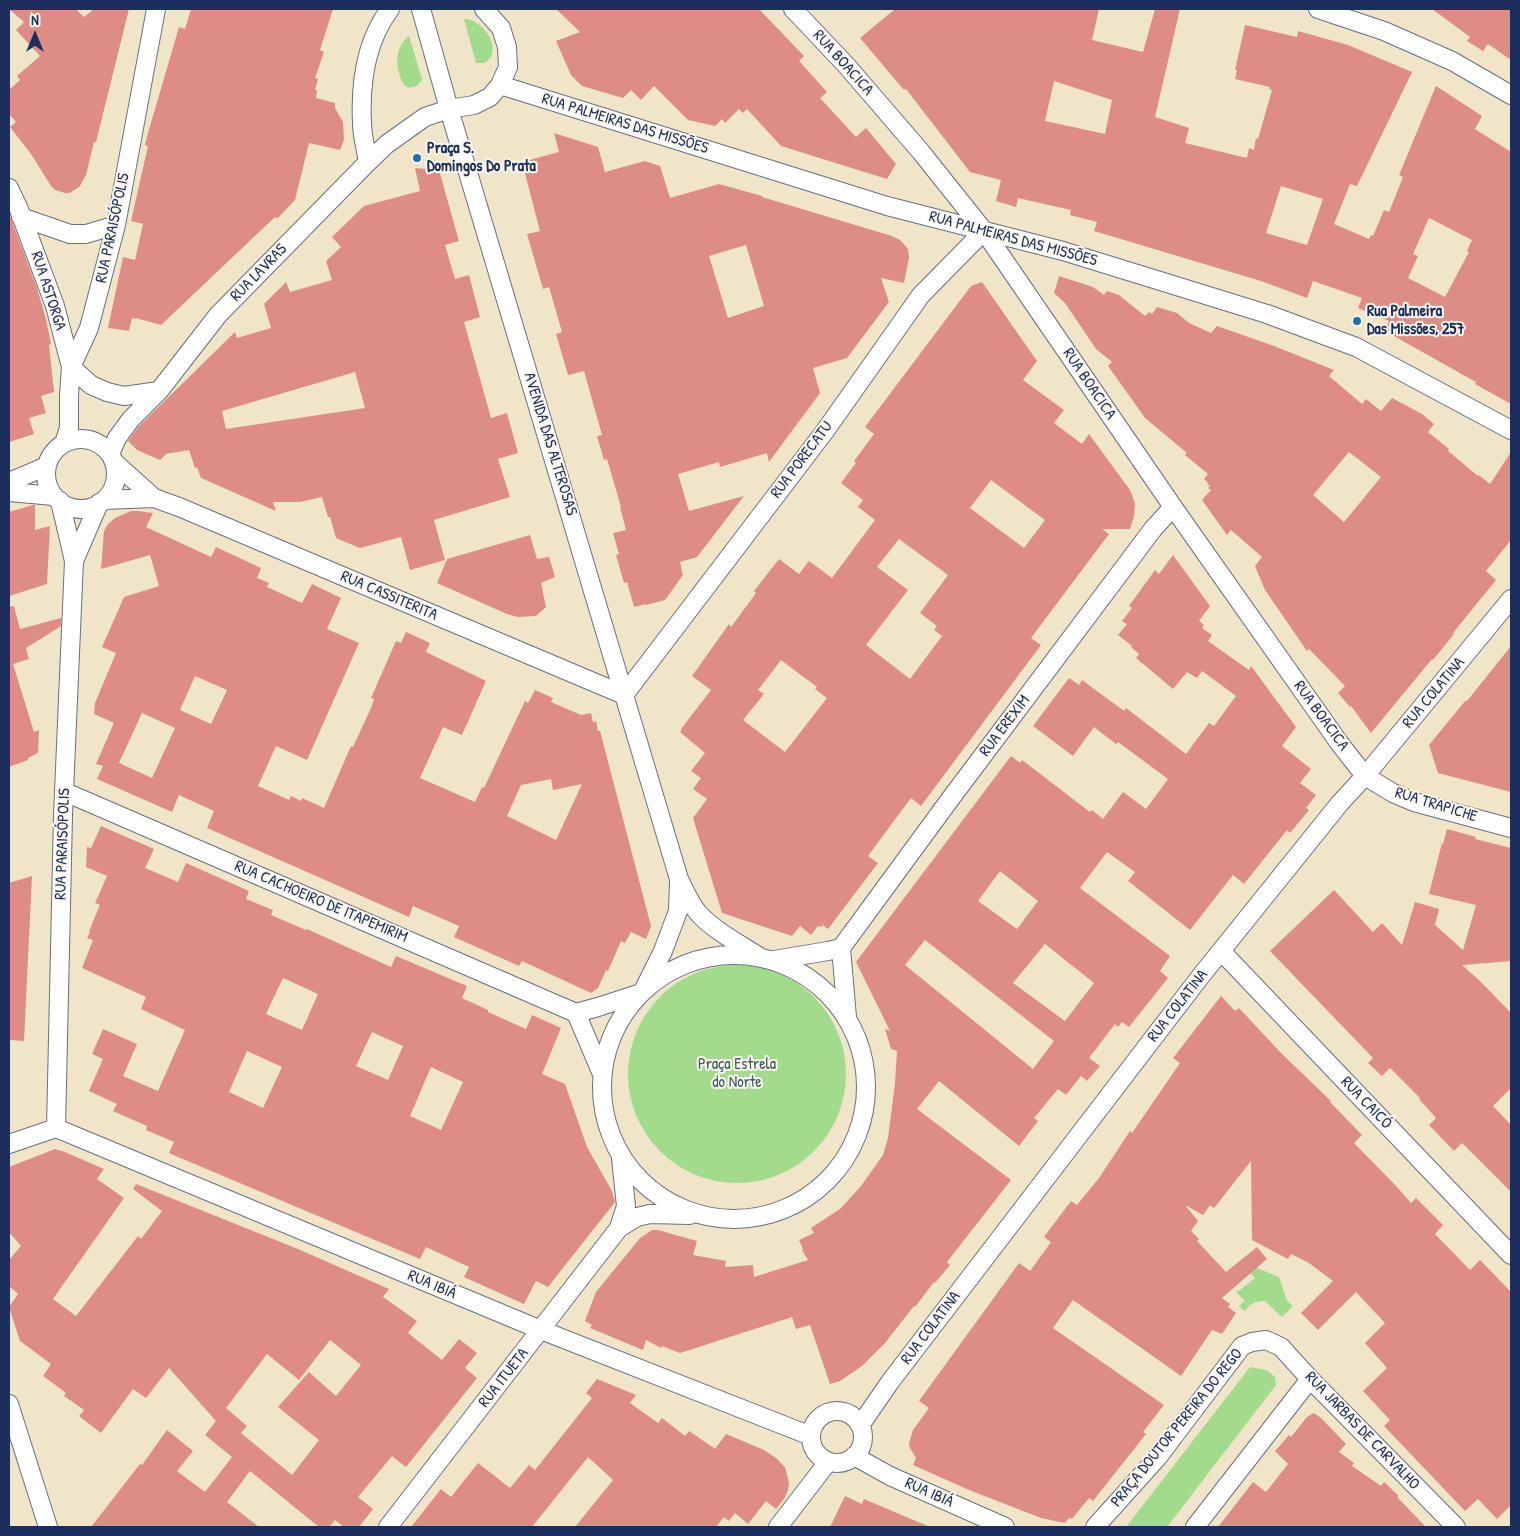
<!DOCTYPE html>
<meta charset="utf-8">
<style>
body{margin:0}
#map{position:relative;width:1520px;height:1536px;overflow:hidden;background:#f0e5c8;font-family:"Patrick Hand",sans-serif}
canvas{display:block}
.frame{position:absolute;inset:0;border:10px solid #1b2f5e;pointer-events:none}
.north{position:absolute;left:10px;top:10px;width:50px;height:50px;-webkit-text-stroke:4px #fbf7ec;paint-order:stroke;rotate:0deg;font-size:14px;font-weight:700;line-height:20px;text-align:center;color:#1b2f5e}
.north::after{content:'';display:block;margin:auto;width:18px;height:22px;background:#1b2f5e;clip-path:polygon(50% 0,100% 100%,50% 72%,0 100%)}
</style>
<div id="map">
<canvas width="1520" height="1536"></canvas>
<div class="frame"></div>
<div class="north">N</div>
</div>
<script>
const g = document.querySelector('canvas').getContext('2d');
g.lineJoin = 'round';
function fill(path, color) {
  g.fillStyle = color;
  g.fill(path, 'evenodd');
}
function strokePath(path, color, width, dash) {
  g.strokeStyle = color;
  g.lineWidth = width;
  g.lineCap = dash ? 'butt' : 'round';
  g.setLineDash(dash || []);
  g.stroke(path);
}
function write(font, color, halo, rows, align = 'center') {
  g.font = font + ' "Patrick Hand",sans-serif';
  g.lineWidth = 4;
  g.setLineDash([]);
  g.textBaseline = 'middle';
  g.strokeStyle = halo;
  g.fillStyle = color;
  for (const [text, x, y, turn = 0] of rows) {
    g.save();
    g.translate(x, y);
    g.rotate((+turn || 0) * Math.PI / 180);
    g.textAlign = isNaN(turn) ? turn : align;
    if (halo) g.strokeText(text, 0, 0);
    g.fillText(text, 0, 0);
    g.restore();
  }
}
fill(new Path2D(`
 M464,19c19,0 41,31 21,44h-9z
 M409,36l13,43c-3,7 -10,11 -17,7 -10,-15 -12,-38 4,-50z
 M628 1074a109 109 0 1 1 218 0a109 109 0 1 1-218 0Z
 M1255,1267l24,10 8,24 6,5 -11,11 -17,-16c-9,0 -15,2 -20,10l-6,-5 6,-5 -8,-8v-3l2,1 16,-13 -5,-5z
 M1250,1367l17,3 8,7 1,8 -109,142h-41z`), '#a3db8d');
fill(new Path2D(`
 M9,9h67l8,8 10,-8h35l-33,133h-2l-8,33 -6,11 -10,7h-5l-10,-3 -4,-4 -20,-32 -21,-27 6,-5 -7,-8v-24l11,-10 -3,-4 23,-20 -24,-26 8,-8z
 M191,9h142l-13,41 4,2 -9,26 3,1 -3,11h2l-1,8 19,5v5l8,14 1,18 -4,10 -31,-7 -14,57 -17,18 -3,-1 -114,108 -25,-7v1l-4,-1 -3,13 -21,-3 15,-71 12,3 8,-36 -12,-3 17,-75 -3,-1 3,-12 31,-106 6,2z
 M556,9h203l45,47 -5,5 28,31 -7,6 36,39 10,-9 30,36 -9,15 -106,-33 -34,-37 -4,4 -4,-4 -14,14 -3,-4 -7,7 -27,-6 -34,-34 -13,14 -10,-10 -8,8 -41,-12 -11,-11 -15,-34 24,-9z
 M895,9h204l-7,31 51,12 12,-43h25l-25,108 34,11 -4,15 62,15 2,-10 5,2 2,-12 2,1 14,-49 -3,-1 1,-2 -35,-8 2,-9h-2l10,-45 52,12 1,-6 50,14 64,27 -55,114 -7,-2 -16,40 35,15 2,-4 2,1 11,-26 5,2 14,-35 -4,-2 37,-89 46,30 -7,13 36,23v252l-36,-20 1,-2 -18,-10 -73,-41 4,-10 -31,-13 4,-10 -49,-17 -6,17 -46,-17 -167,-50 3,-9 -27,-7 1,-5 -53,-12 -2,9 -20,-6 5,-21 -31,-8 -64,-83 -2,1 -44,-52zM1054,81l58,19 -7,34 -60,-13zM1281,186l42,13 -16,46 -41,-12zM1429,218l43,22 -5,11 2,1 -24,45 -37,-19 10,-22 -5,-2z
 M1432,9h79v51l-23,-16 -5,7 -16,-10 3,-4z
 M554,133l44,14 7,25 40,-11 15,5 10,32 49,-14 43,12v1l130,39 8,4 8,9 1,9 -5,25 -23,-5 8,24 -42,56 -34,10 7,25 -51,69 -2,-9 -47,14 -1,-5 -41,12 11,37 55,-15 -47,61 -17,5 3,13 -18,25 -19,5v-1l-12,3 -7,-25 -3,1 -8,-28 3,-1 -6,-21 13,-3 -6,-23h1l-14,-48 -3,1 -7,-24 5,-1 -18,-64 -16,4 -12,-41 6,-2 -13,-45 -6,2 -16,-55 13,-3 -18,-69 37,-10zM746,245l18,61 -36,12 -19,-62z
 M415,168l24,2 20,71 -14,4 10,34 14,-4 11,42 -16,5 27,96 16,-5 11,40 -20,6 12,38 -76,23 11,40 -35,10 -9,-33 -41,11 -24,-10 -6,-21h-2l-6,-20 -22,5h-27l3,9 -75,-33 -4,-11 -2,1 -6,-18 -23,4 -6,6 -23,-10 -9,-9 11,-15 96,-94 2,6 34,-10 -7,-24 22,-22 4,10 42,-12 -6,-19 15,-14 -9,-10 32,-31 56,-15zM355,372l10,36 -139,21 -4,-18z
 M9,213l28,75 9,31 5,25 -2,1 5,47 -13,4 5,17 -17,5 5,16 -25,8z
 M1059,276l34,11 11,8 3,-4 12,4 26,21 4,-4 3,2 5,-7 20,6 12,10 22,10 6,-7 57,20 60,24 -5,6 33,28 4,-5 15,12 11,-13 30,16 12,10 -6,8 21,17 -1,2 30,25 1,-1 11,9 21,-32v88l-25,31 10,9 -43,53 1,1 -21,26 -1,-1 -61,74 -20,-27 -1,1 -12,-14 7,-7 -36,-37 -2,2 -42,-61 -10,-24 7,-9 -31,-27 -4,5 -25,-35 9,-10 -3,-2 2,-2 -3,-2 1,-1 -4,-4 4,-5 -23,-19 2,-2 -42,-35 -37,-52 4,-4 -16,-13 -31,-46 -11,-10zM1349,452l32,25 -37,45 -31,-27z
 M982,282l55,79 -14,19 41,30 -10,13 28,21 7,-10 41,56 5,13 -1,13 -4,13h-28l7,5 -78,104 10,7 -120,161 -10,-8 -43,58 10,7 -50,66 -5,-4 -2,2 -3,-1 -7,9 -11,-9 -8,10 -70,-23 -29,-95 14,-19 -14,-10 8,-11 -10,-7 14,-18 -25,-21 2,-2 -1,-1 30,-39 -19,-14 37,-52 2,3 25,-34 -2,-2 25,-32 20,15 10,-13 23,17 43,-58 -17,-13 5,-7 -22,-17 15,-20 -2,-2 20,-27 -9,-7 106,-141zM991,480l54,40 -21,28 -54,-40zM899,539l49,36 -28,38 17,13 -3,4 8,6 -32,43 -44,-34 42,-55 -31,-23zM781,660l36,27 -2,2 12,9 -42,54 -42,-32 21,-26 -6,-4z
 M33,505h2v25l15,-4 -3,58 -38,12v-84z
 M131,511h7l15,2 -7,14 65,30 5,-10 45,21 -4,10 12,5 -2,4 35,16 10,-19 29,14 -14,31 32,14 -52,117 -31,-14 -18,40 31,14 2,-4 10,5 1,-3 22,10 27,-62 2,1 18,-39 3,-9 -3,-1 25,-57 5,2 5,-11 24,11 -4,9 60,29 -24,54 -19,-8 -23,51 55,24 7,-15 2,1 41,-87 3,2 7,-13 18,8 -2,4 30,13 10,-2 2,9 3,-1 2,10h2l51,195 -5,13 -15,-7 -6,11 -4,-2 -13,30 -2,-1 -8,18 -7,5 -69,-32 -3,5 -65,-29 5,-11 -46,-20 -4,11 -202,-89 7,-17 -35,-16 -7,17 -75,-33 6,-13 -7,-2 18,-41 -20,-9 1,-11 21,-50 -14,-6 22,-50 35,-11 -9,-31 -49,14 3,-38 4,-7 7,-6zM195,676l32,14 -16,34 -31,-14zM142,713l33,15 -23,50 -33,-15zM551,779l2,11 29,-6 -26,56 -49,-24 14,-31z
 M530,535l7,24 12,-2 6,20 -14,6 5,24 -10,9 -18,1 -11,-3 -70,-31 10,-24z
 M1173,555l37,51 -11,15 5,4 -2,3 10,7 -4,6 41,29 2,-4 45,61 -14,19 29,23 -11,14 16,12 -10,13 3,2 -19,23 -3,-3 -43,54 -11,-9 -43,55 -62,-49 7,-9 -28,-20 -27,36 90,68 -10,15 8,7 -39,49 -7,-5 -4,5 -3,-3 -26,34 11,8 -13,15 -6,-5 -15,19 -8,-6 -24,29 4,3 -19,25 -80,-65 -22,28 94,71 -64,82 3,3 -15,18 -1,-1 -19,25 -1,-1 -29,37 -23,23 -22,15 -10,3 -20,-59 -14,4 -4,-12 -112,36 -18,-7 -1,2 -15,-8 -3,10 -53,-22 2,-3 -7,-4 11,-29 44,-54 12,-8h6l39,11 -4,14 33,6 -1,6 28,-2 1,12 54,-17 -6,-10 1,-1 -4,-9 15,-7 -3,-5 29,-19 21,-23 22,-31 5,-17 7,-55 2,-32 -6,-2 -6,-20 5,2 -34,-69 155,-206 9,7 2,-3 68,52 2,-2 11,9 20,-27 23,17 22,-30 -50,-37 -2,2 -22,-17 -21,29 -40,-30 36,-48 10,7 3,-5 42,31 2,-3 60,46 23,-31 5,3 22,-30 -34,-25 -5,7 -10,-6 -14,17 -37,-31 3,-4 -8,-7 1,-1 -14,-11 9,-11 -5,-3 10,-13 -3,-2 26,-36 4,4zM1000,871l38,30 -21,28 -39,-28zM925,940l129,101 -21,28 -128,-104zM1045,944l49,39 -29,38 -52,-38z
 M14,606l6,23 41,-11v8l-35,22 3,11 -16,5 21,68 5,-2 -1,23 -10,5v2l-19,7v-160z
 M1511,646v146l-73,-19 -9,-28 37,-45 1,1z
 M101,826l53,23 -9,19 33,14 8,-19 63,28 -3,8 27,11 -2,5 35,15 1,-1 84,38 5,-11 71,30 -5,12 26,12v2l38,17 6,-14 29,13 -19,46 23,10 22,63 25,44 3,11 -67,85 -12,-6 -12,23 -60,-27 5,-10 -43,-20 -6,12 -242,-102 -9,-4 5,-11 -28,-12 1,-4 -34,-15 4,-7 -28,-13 14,-32 -11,-5 11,-25 34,15 -14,32 35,15 27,-61 -44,-21 5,-12 -64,-29 11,-28 -6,-2 3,-6 -1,-1 11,-26 -5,-2 12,-27 -21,-9 1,-20 4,1zM283,978l35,16 -16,36 -36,-16zM372,1032l31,14 -15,34 -32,-14zM247,1051l35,16 -19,41 -34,-16zM431,1067l32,15 -22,48 -31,-14z
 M1447,829l29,8 -1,2 36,9v113l-49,4 19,17 30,31v75l-18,18 18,19v67l-49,-49 -8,8 -25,-26 7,-7 -17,-19 1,-1 -30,-30 -8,8 -14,-13 5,-5 -103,-107 64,-61 39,42 9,-9 20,22 13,-43 24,7 -4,16 28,25 13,-45 -47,-11 13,-51 1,1z
 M32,876l-8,165 -15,-1v-157z
 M1221,996l14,15 4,-3 43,46 49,47 -1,1 32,33 -8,8 44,45 13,15 5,-5 27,27 -8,9 35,36 10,-10 31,32v213l-14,14 -19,-20 -13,12 -81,-85 6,-6 -27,-29 24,-23 -22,-25 20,-20 -29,-31 -38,38 -17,-17 32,-32 -24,-18 -18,-9 -3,5 -36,-19 -1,-79 -37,47 -4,-3 -7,10 -18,-10 13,16 -7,10 8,8 -2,2 29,31 31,-25 10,12 -45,39 8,6 -2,3 8,6 -14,21 -10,-4 -31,46 -108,-76 -20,28 111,77 -21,27 3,2 -53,67 -4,-3 -17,21 -3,-1 -4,5 -24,-5 -72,-28 -56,-25 3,-7 -6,-10 -1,-5 4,-13 16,-22 -10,-7 100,-138 11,8 21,-29 -7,-5 27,-36 6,4 22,-27 31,-47 2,2 48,-70 -7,-5z
 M55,1149l10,3 39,17 -7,10 27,19 -71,101 23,17 62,-80 3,3 21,-28 -29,-22 3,-5 162,65 91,40 -6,8 34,24 -9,12 34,27 17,-21 18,14 -12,15 12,10 -71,89 -14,-11 -34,41 15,12 -14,18h-15l-9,-7 -6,7h-10l-69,-56 -23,31 32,25h-168l49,-63 2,1 25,-35 26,21 -16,20 28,21 27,-35 -27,-22 11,-14 -47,-53 -23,30 -13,-9 -32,44 -22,-17 5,-6 -20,-14 2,-3 -23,-17 8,-12 -31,-23 -11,-34 9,-13 -9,-8v-26l12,-14 -12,-14v-65zM330,1340l31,25 -25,31 -27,-24 -31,35 41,33 -27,35 -51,-42 6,-7 -21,-18 41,-54 32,26z
 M597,1379l39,16 -6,8 28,20 4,-5 23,18 4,-5 26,18 11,-15 38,16 12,8 9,9 4,16 -1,7 -4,9 -8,10 -10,-8 -18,23 -13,-11 -6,8 -5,-4 -8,10h-141l38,-47 -25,-23 -56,70h-121l30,-38 10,8 27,-34 32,25 19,-23 6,5 57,-72 -6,-5z
 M1314,1413l7,5 25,26 -7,8 15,11 -2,3 29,20 3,-4 15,14 -2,1 29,30h-208l35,-45 13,10 22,-28 -13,-13 14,-16 2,2 16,-20z
 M845,1496l17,8 2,-5 66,28h-100z`), '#de8c86');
const minor = new Path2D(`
 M421,9l28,100 230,770c6,12 11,25 20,35 17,18 41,30 62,44
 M793,9l53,56 75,87 63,79 189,276 167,237 25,32 28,17 21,9 97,26
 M1318,9l66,22 68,30 59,34
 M500,85l387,121 176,45 204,63 89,33 155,83
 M368,162c-2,-13 -6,-26 -6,-39 -2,-40 4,-82 28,-114
 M9,188l9,19 37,99 16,61 20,18 16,7 17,4 35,-5
 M21,217l49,17h16l30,-9
 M46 474a35 35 0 1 1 70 0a35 35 0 1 1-70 0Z
 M64,443l5,-15v-33l2,-28 18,-39 27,-103 40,-216
 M110,454l7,-16 14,-19 28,-28 59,-76 150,-153 19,-18 38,-27 24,-8 25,-4 16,-8 10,-12 8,-18 -1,-20 -6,-19 -17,-19
 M115,463l39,35
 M9,482l38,-16
 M9,492l45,4
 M104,500l50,-2 25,9 445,188 201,-264 96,-136 63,-64
 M74,561l25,-58
 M65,792l511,221 22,-6 43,-14
 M841,948l6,69
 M1221,951l290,304
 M602 1087a132 132 0 1 1 264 0a132 132 0 1 1-264 0Z
 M774,960l54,-9 13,-3 110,-150 202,-269 20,-22
 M645,987l18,-36 15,-40 1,-29
 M576,1013l26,61
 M56,1128l485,202 270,106
 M56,1128l7,-313 11,-254 -14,-60
 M9,1144l47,-16
 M619,1228l18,-11 13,-3 40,1
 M9,1404l39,123
 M811 1437a26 26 0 1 1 52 0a26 26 0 1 1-52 0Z
 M859,1424h2l29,-42 310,-405 140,-174 25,-27 146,-177
 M854,1456l36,20 115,51
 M388,1527l231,-299 7,-22 -5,-48
 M778,1527l50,-65
 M1095,1527l63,-70 84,-111 10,-4 14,-2 15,7 29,32 146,148
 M1195,1527l115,-148`);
strokePath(minor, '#666f83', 20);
strokePath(minor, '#fff', 18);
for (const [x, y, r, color] of [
 [417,158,5,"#1f6fb2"],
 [1357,321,5,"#1f6fb2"]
]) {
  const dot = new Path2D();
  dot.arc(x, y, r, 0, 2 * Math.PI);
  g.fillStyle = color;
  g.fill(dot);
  strokePath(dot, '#fbf7ec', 2);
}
write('16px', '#1b2f5e', '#fbf7ec', [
 ["RUA BOACICA",843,63,48],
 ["RUA PALMEIRAS DAS MISSÕES",625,124,17],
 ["RUA PARAISÓPOLIS",113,228,-78],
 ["RUA PALMEIRAS DAS MISSÕES",1013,239,15],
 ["RUA LAVRAS",259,273,-46],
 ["RUA ASTORGA",48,291,72],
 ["RUA BOACICA",1089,384,56],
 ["AVENIDA DAS ALTEROSAS",550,444,73],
 ["RUA PORECATU",802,460,-53],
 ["RUA CASSITERITA",389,596,23],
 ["RUA COLATINA",1434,693,-50],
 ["RUA BOACICA",1321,716,54],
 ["RUA EREXIM",1005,726,-53],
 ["RUA TRAPICHE",1436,805,17],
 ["RUA PARAISÓPOLIS",63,844,-88],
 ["RUA CACHOEIRO DE ITAPEMIRIM",321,902,23],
 ["RUA COLATINA",1178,1006,-52],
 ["RUA CAICÓ",1366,1103,46],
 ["RUA IBIÁ",432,1285,23],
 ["RUA COLATINA",931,1328,-53],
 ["RUA ITUETA",504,1378,-52],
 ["PRAÇA DOUTOR PEREIRA DO REGO",1177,1428,-51],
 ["RUA JARBAS DE CARVALHO",1362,1431,46],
 ["RUA IBIÁ",929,1493,24]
]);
write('bold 16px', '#1b2f5e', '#fbf7ec', [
 ["Praça S.",427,149],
 ["Domingos Do Prata",427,167],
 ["Rua Palmeira",1367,312],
 ["Das Missões, 257",1367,330]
], 'left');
write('16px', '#3d5a6a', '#fbf7ec', [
 ["Praça Estrela",737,1065],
 ["do Norte",737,1083]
]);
</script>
